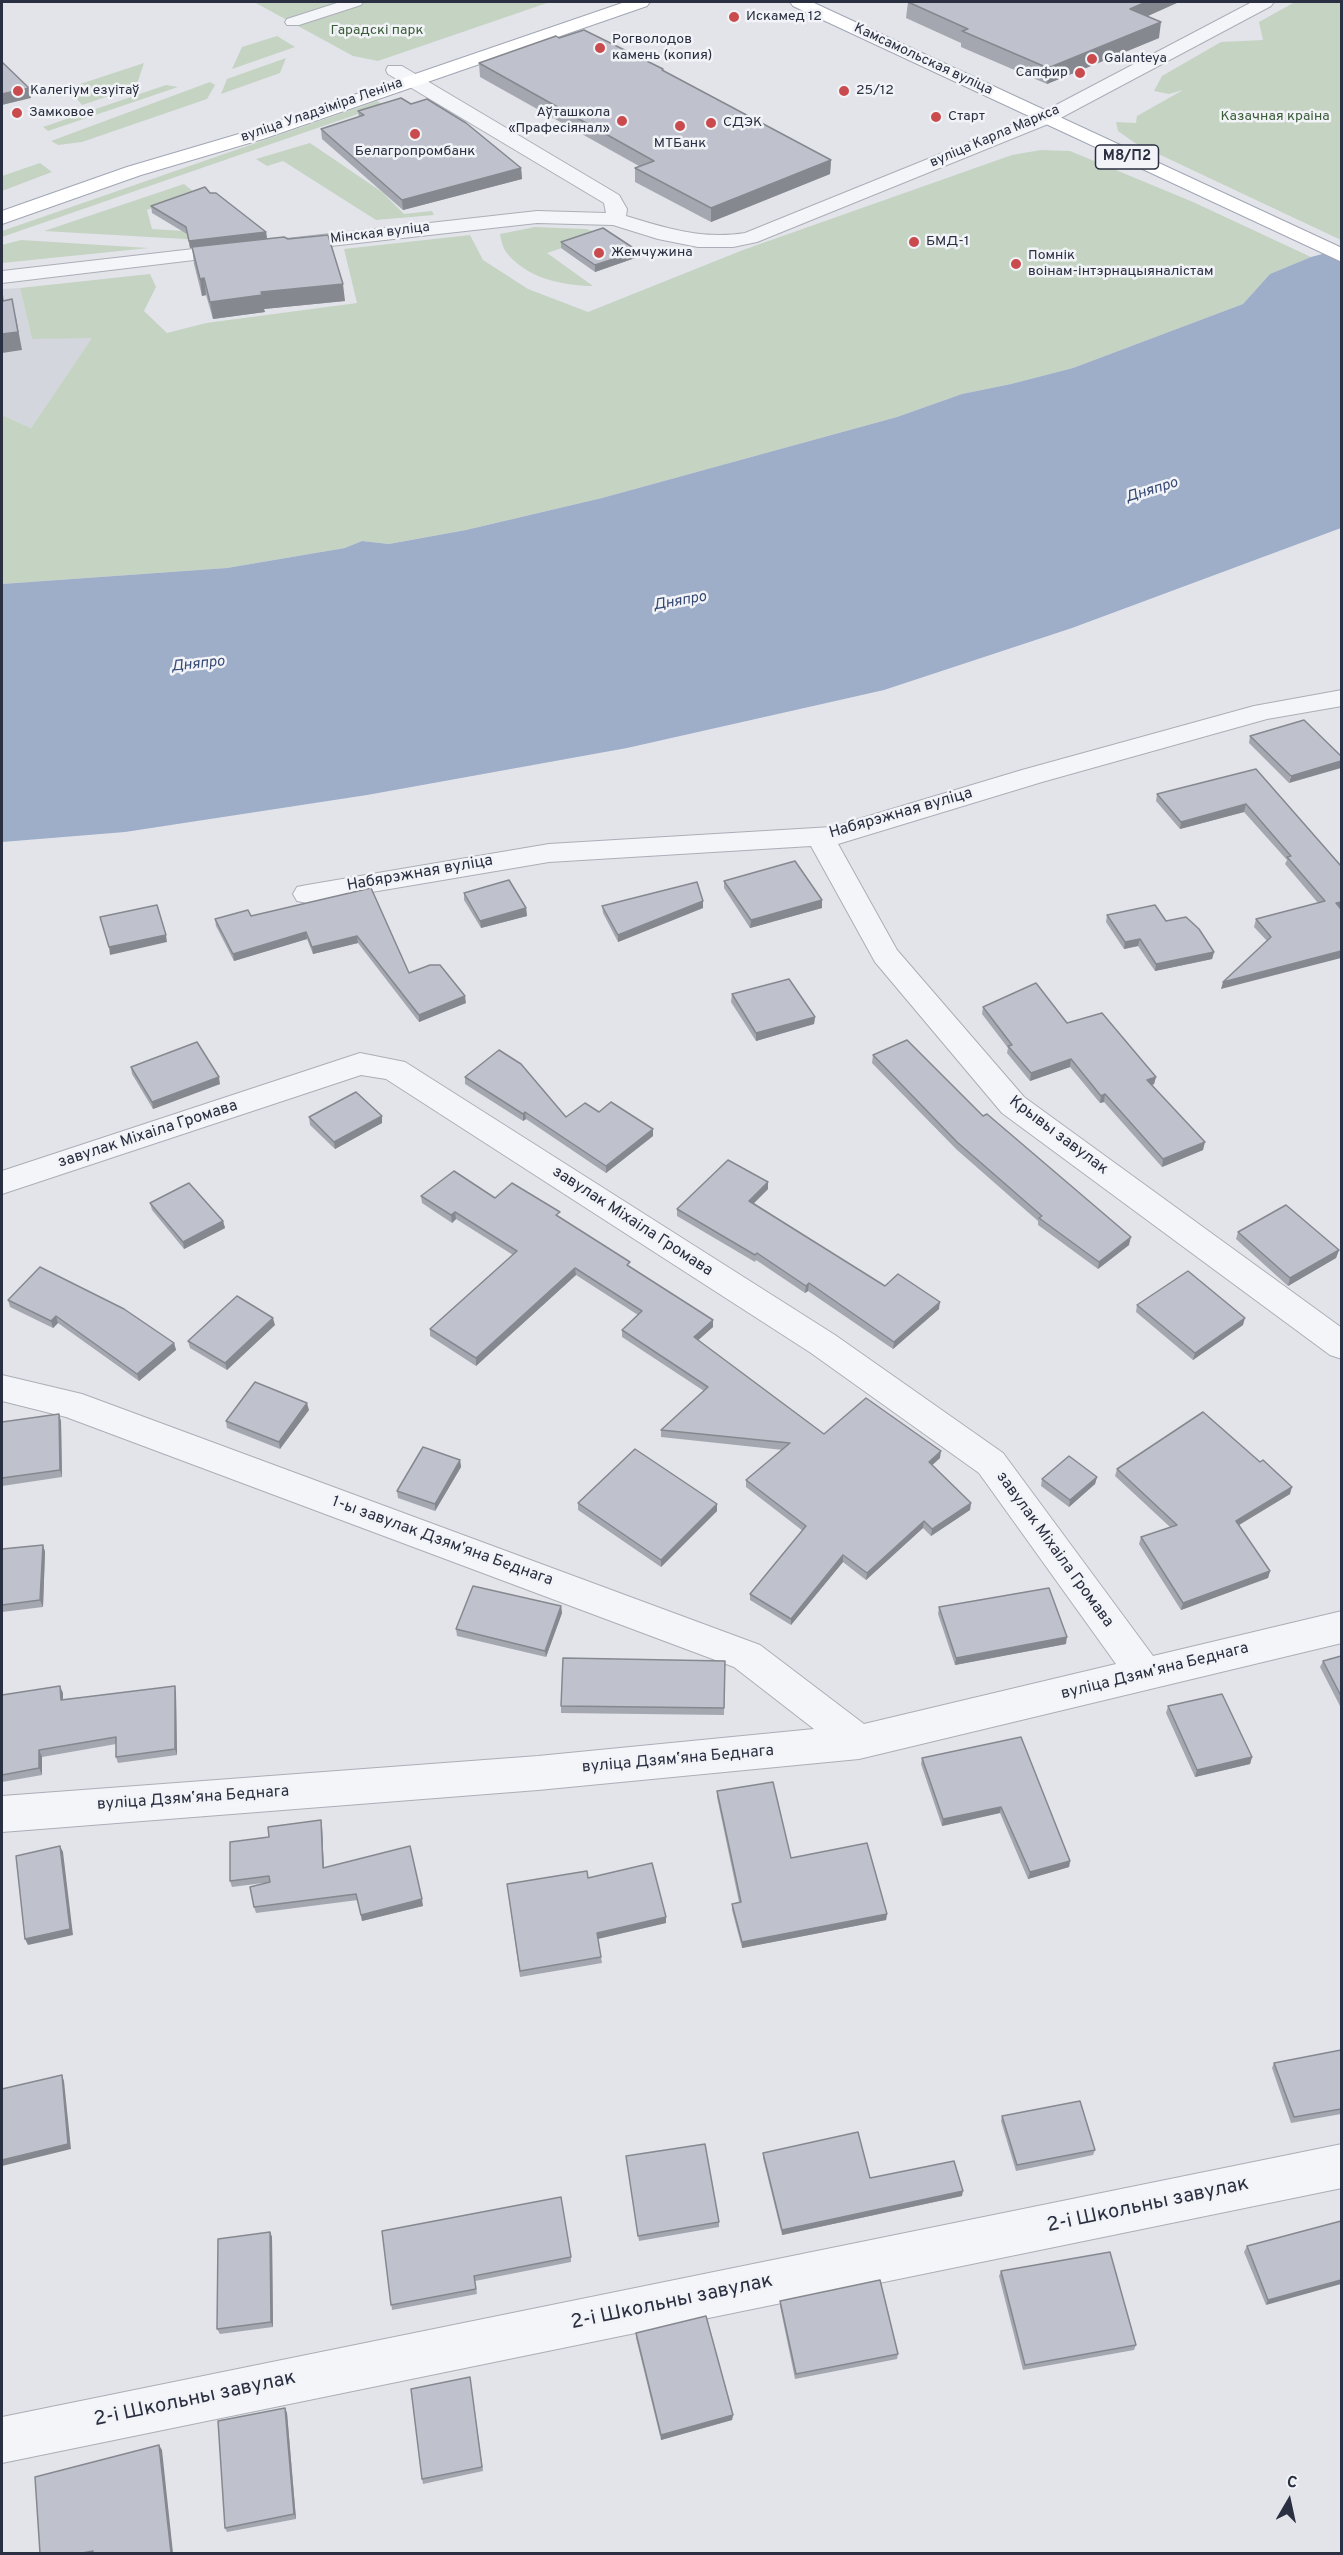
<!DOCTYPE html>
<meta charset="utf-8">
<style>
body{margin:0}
#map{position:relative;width:1343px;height:2555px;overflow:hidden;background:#e2e4ea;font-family:Overpass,sans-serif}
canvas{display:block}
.frame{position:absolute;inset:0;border:3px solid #2a2f41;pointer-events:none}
.north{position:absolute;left:1259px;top:2471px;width:60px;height:60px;-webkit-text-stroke:4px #f1f3f7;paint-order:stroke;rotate:9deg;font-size:16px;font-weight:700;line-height:24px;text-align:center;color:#2a2f41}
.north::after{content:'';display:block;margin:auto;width:21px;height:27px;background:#2a2f41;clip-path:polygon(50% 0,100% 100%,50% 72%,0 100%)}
</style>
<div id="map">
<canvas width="1343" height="2555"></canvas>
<div class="frame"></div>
<div class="north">С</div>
</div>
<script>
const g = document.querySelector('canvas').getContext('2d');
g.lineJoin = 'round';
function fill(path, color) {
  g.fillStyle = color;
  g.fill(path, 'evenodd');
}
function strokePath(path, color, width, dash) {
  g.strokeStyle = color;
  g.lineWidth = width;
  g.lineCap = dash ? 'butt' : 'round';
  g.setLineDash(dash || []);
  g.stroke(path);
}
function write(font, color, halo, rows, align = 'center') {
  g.font = font + ' Overpass,sans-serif';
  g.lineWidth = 5;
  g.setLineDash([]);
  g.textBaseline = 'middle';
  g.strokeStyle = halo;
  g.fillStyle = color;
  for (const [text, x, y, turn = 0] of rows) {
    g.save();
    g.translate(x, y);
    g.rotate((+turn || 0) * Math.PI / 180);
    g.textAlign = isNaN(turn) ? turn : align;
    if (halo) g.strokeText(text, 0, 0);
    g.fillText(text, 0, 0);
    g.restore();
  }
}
fill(new Path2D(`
 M20,288l12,51 61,-2 -62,91 -29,-13v-126z`), '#d4d6de');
fill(new Path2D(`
 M254,2h296l-172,59 -25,-5z
 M1295,2h46v238l-206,-97 -17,-12 -2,-9 20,1 1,-7 46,-26 -14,4 -15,-3 8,-15 59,-34 42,-2 -4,-18z
 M277,36l18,11 -63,22 10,-22z
 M286,58l-6,15 -59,21 6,-15z
 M144,63l-8,24 -54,18 -14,-17z
 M210,82l5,3 -8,14 -125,43 -24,3 -7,-4z
 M166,85l12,2 -130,44 -5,-4z
 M377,101l7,4 -382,132v-6z
 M310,143l72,49 22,22 28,-3 2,4 -58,5 -93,-59 -16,5 -11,-7z
 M1041,150l29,1 123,51 118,55 -41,17 -27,30 -170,64 -62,16 -49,10 -65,23 -295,81 -136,32 -77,14 -27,-3 -17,7 -118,20 -225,16v-169l29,13 61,-90 -60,1 -12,-51 130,-14 6,13 -12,24 23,22 39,-10 151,-20 -13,-54 126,-14 13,25 45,29 60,23 155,-62 269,-95z
 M40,163l12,9 -50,19v-15z
 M184,184l10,8 -47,18 5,19 48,3 2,8 -158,-9z
 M535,227l51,2 17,5 -56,19 46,33c-30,0 -67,-8 -87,-34 -3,-4 -5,-12 -6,-18z
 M21,240l128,8 -147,15v-18z`), '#c5d3c3');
fill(new Path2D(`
 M1341,249v279l-269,100 -188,62 -257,58 -260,47 -242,37 -123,10v-258l225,-16 118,-20 17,-7 27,3 77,-14 136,-32 295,-81 65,-23 49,-10 62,-16 170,-64 27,-30 41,-17z`), '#9eadc8');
const pedestrian = new Path2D(`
 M340,2h23l-2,3 -62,20h-12l-2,-3 2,-3z`);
const minor = new Path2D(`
 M1342,690v16l-75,13 -225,63 -204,62 59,106 127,147 318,231v31l-12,-4 -328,-242 -127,-151 -64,-116 -262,16 -242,41 -10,-2 -4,-7 4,-7 10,-2 242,-41 283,-17 190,-57 232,-64z
 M360,1053l45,9 430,273 168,118 150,203 189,-45v32l-483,116 -321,31 -536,42v-36l536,-40 276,-27 -80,-62 -668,-250 -64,-16v-26l80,19 678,251 104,79 252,-60 -137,-191 -168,-120 -425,-274 -25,-4 -359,119v-23z
 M1342,2144v44l-1340,275v-46z`);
const tertiary = new Path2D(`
 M1252,2h22l-3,4 -218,116 -296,120 -24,5h-35l-40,-8 -45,-14 -76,-2 -251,28 -7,-2 -3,-4 3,-4 7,-2 251,-28 69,2 -2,-10 -216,-129 -2,-4 2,-4h14l217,129 8,14 -1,7c39,12 77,24 119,17l294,-119z
 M237,244l7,2 3,4 -3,4 -242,29v-12z`);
const primary = new Path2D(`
 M625,2h25l-3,4 -384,133 -122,36 -139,49v-13l125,-44 122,-36z
 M790,2h22l530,246v14l-549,-256z`);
strokePath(pedestrian, '#abaeb7', 2);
strokePath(minor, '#abaeb7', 2);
strokePath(tertiary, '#abaeb7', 2);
strokePath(primary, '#a1a6b5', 2);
fill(pedestrian, '#f4f5f8');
fill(minor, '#f4f5f8');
fill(tertiary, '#f4f5f8');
fill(primary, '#fff');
fill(new Path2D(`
 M908,2h271l-32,14 12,22 -112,46 -86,-37v-4l-55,-25z
 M559,38l104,33 168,89 -1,14 -119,48 -76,-40v-14l4,-2 -159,-89 -1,-14z
 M358,111l163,57 1,11 -119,31 -81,-71 -1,-10 38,-12z
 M210,193l56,39 1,6 78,63 -81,8 1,3 -52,7 -7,-24 -4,1 -8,-32 -2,-17 -2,1 -3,-14 -35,-21 -1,-7z
 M561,242l77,9v6l-43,15 -34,-24z
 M1304,720l-15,63 -40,-40 1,-7z
 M1256,769l85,139 -120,81 46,-48 -13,-14 2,-8 62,-16 -33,-39 2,-4 -43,-48 -64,17 -24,-28 1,-7z
 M724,881l98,27 -72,20 -26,-40z
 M371,888l38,85 57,30 -47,19 -61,-79 -45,11 -6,-15 -73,22 -18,-35 -1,-7 36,-3z
 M464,893l62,15 1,8 -46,12 -17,-28z
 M602,906l101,2 -85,34 -15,-29z
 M1107,915l59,6 48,31 -2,7 -57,12 -17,-25 -14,3 -18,-27z
 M732,994l83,23 -1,7 -58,17 -25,-39z
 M983,1007l84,16 89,54 -2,7 -2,1 51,65 -41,17 -58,-65 -4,1 -30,-36 -40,14 -23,-28 1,-5 -26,-34z
 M873,1055l256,190 -31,24 -60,-44v-4l-82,-72 -84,-86z
 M131,1067l89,17 -67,25 -21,-35z
 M465,1077l101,40 33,-5 54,24 -47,37 -80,-54 -3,2 -58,-37z
 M382,1116v7l-47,26 -25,-24 -1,-8z
 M768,1182v7l-14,14 131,83 54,23 -46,40 -85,-58 -3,2 -49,-33 -1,2 -78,-46v-7z
 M421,1196l74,2 65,20 70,49 83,53v7l-15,13 126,94 116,24 -8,7 39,38 -1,7 -39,26 -8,-8 -57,52 -23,-18 -52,63 -41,-25v-6l53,-63 -57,-44v-7l37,-30 -122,-13v-7l43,-39 -82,-54v-7l16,-15 -62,-40 -100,91 -46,-30v-7l83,-74 -57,-36 -4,4 -30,-20z
 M150,1203l73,18 2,7 -41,21 -32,-39z
 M1238,1232l101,18 -3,8 -48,28 -52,-47z
 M8,1300l166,43 2,7 -37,31 -81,-58 -5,5 -43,-21z
 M1137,1305l106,20 -50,35 -57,-48z
 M275,1325l-48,45 -37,-22 -2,-7z
 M309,1410l-29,39 -53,-21 -1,-7z
 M61,1421l1,56 -60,9v-64z
 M460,1460l1,7 -26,44 -37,-13 -1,-7z
 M1117,1469l173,25 -51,31 31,46 -2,7 -87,32 -42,-66 2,-7 29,-10 -55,-51z
 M1097,1477l-2,7 -26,23 -28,-21 1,-7z
 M578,1503l139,8 -56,56 -83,-57z
 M43,1545l2,7 -2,55 -41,5v-63z
 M561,1606l1,7 -16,44 -89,-21 -1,-7z
 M939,1607l127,37 -111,21 -17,-51z
 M1341,1656v52l-21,-41 3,-6z
 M725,1661l-1,54 -163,-2v-7z
 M63,1693v6l113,-6 1,62 -59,8 -2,-6v-13l-74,13v18l-40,7v-87z
 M1168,1706l84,51 -2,7 -55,13 -29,-64z
 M1021,1737l49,124 -1,6 -41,12 -28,-66 -58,13 -21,-62 1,-6z
 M717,1791l74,67 96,56 -1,6 -144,28 -10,-38v-6l7,-2 -22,-105z
 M321,1820l1,6 2,42 99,38 -61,15 -4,-21 -102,13 -2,-6 9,-24 -31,4 -2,-6 39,-44z
 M588,1878l78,45 -68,16 4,24 -82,14 -13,-93z
 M1341,2050v64l-50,9 -19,-55 2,-5z
 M1002,2116l93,34 -2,5 -77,16 -15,-50z
 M763,2153l107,25 92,18 -180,39 -19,-77z
 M626,2156l93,66v5l-80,14z
 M1341,2221l-75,84 -22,-53 3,-6z
 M382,2231l189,26v5l-96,19 2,13 -85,16z
 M270,2232l2,5 1,90 -53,7 -3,-5z
 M1001,2271l135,74 -2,5 -111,20 -24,-94z
 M780,2301l118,53 -1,5 -102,20 -15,-73z
 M636,2333l97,82 -1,5 -71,20 -25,-102z
 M470,2377l13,94 -60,13 -1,-5z
 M285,2408l2,5 9,106 -69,13 -2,-4z`), '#a4a7af');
fill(new Path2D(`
 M1146,2h33l-51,23 2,-16z
 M1161,22l-2,16 -112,46 1,-16z
 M29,88l2,10 -29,7v-11z
 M831,160l-1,14 -119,48v-14z
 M521,168l1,11 -119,31 -1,-10z
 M266,232l1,7 -77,9 -1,-7z
 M638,251v6l-43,15v-7z
 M204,278l2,17 -4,1 -2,-17z
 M343,284l2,17 -81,8 1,3 -52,7 -3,-17 51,-10z
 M16,318l6,32 -20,3v-19z
 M1341,761v7l-52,15 2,-7z
 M1246,804l-2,8 -64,17 1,-7z
 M822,900v8l-72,20 1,-8z
 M703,901v7l-85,34v-7z
 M1341,902v6l-7,2 2,-7z
 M526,908l1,8 -46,12 -1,-7z
 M306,932l1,7 -73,22 -1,-7z
 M166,935l1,7 -57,13 -1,-8z
 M357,936l1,7 -45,11 -1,-7z
 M1140,939l-2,7 -14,3 1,-7z
 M1341,951v7l-120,31 2,-7z
 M1214,952l-2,7 -57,12 1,-7z
 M465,996l1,7 -47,19v-7z
 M815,1017l-1,7 -58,17v-8z
 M1071,1059l-1,8 -40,14 1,-8z
 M219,1077l1,7 -67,25 -1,-7z
 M1156,1077l-2,7 -9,4 2,-8z
 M1105,1094l-1,8 -4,1 1,-7z
 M525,1112l1,7 -3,2v-7z
 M382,1116v7l-47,26 -1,-7z
 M653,1129v7l-47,37v-7z
 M1205,1142l-2,8 -41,17 1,-8z
 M768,1182v7l-19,19v-7z
 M455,1212l1,7 -4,4 -1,-8z
 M223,1221l2,7 -41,21 -1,-7z
 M1131,1237l-2,8 -31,24 1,-7z
 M1339,1250l-3,8 -48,28 2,-8z
 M575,1268l1,7 -100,91v-8z
 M809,1283l-1,8 -3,2 1,-7z
 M940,1302l-1,7 -46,40 1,-7z
 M56,1316l2,7 -5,5 -2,-7z
 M273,1318l2,7 -48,45 -2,-7z
 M1245,1318l-2,7 -50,35 2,-7z
 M713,1320v7l-19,17v-7z
 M174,1343l2,7 -37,31 -2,-7z
 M307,1403l2,7 -29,39 -1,-7z
 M59,1414l2,7 1,56 -2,-7z
 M941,1451l-1,7 -12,11 1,-7z
 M460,1460l1,7 -26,44v-7z
 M1097,1477l-2,7 -26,23 1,-7z
 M1292,1487l-2,7 -56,34 2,-7z
 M971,1503l-1,7 -39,26 1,-7z
 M717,1504v7l-56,56v-7z
 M924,1521l-1,7 -57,52 1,-7z
 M43,1545l2,7 -2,55 -3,-7z
 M843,1555v7l-52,63v-6z
 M1270,1571l-2,7 -87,32 2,-7z
 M561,1606l1,7 -16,44 -1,-6z
 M1067,1637l-1,7 -111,21 1,-7z
 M60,1686l3,7v13l-2,-6z
 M175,1686l1,7 1,62 -2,-6z
 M39,1750l3,7v18l-3,-7z
 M1252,1757l-2,7 -55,13 2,-7z
 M1001,1807l-1,6 -58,13 1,-7z
 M321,1820l1,6 2,49 -1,-7z
 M60,1846l3,6 10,83 -45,10 -3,-6z
 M1070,1861l-1,6 -41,12 2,-7z
 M422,1899l1,7 -61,15 -1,-6z
 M887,1914l-1,6 -144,28v-6z
 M666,1917v6l-69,16v-6z
 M62,2075l2,6 7,68 -69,17v-6z
 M963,2191l-1,5 -180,39v-5z
 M270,2232l2,5 1,90 -2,-5z
 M1341,2280v4l-75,21 2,-5z
 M285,2408l2,5 9,106 -2,-5z
 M733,2415l-1,5 -71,20v-5z
 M159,2445l3,5 11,103h-2z`), '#86888f');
const building = new Path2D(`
 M908,2h238l-16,7 31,13 -113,46 -86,-37 6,-2z
 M584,30l79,39 -1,1 169,90 -120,48 -76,-40 19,-7 -175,-98 77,-27 3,2z
 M2,62l27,26 -27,6z
 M401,98l10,6 16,-5 39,24 55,45 -119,32 -81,-71 43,-14 -6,-4z
 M205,187l5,6h6l50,39 -77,9 -3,-14 -35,-21z
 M603,228l35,23 -43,14 -34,-23z
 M328,235l15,49 -82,8 1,3 -52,7 -6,-24 -4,1 -8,-32 92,-10 4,2z
 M2,293l1,8 9,-2 6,33 -16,2z
 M1304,720l37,36v5l-50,15 -41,-40z
 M1256,769l85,97v36l-5,1 5,6v42l-118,31 48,-45 -15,-18 69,-18 -38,-44 4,-1 -45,-52 -65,18 -24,-28z
 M795,861l27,39 -71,20 -27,-39z
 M509,880l17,28 -46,13 -16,-28z
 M697,882l6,19 -85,34 -16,-29z
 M371,888l38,85 21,-8h10l25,31 -46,19 -62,-79 -45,11 -6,-15 -73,22 -18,-35 33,-9 3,6z
 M157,905l9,30 -57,12 -9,-30z
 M1155,905l11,16 20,-4 13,12 15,23 -58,12 -16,-25 -15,3 -18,-27z
 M789,979l26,38 -59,16 -24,-39z
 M1036,983l31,40 35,-10 54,64 -9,3 58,62 -42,17 -58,-65 -4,2 -30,-37 -40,14 -23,-27 4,-1 -29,-38z
 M907,1040l76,76 4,-2 144,123 -32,25 -60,-44 3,-2 -85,-74 -84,-87z
 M197,1042l22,35 -67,25 -21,-35z
 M499,1050l22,14 45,53 19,-14 14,9 12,-10 42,27 -47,37 -81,-54 -2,2 -58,-37z
 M356,1092l26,24 -48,26 -25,-25z
 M728,1160l40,22 -19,19 136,85 13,-12 42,28 -46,40 -85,-59 -3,3 -49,-33 -2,2 -78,-46z
 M454,1171l41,27 17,-15 48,29 -4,3 74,47 -3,3 86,55 -19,17 130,97 42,-36 75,53 -12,11 42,41 -39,26 -8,-8 -57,52 -24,-18 -52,64 -41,-25 56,-68 -60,-46 44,-37 -129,-13 47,-43 -86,-57 20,-19 -67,-43 -99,90 -46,-29 87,-78 -62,-39 -4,3 -30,-19z
 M189,1183l34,38 -40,21 -33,-39z
 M1286,1205l53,45 -49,28 -52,-46z
 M40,1267l84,42 50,34 -37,31 -81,-58 -5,5 -43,-21z
 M1188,1271l57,47 -50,35 -58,-48z
 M237,1296l36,22 -48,45 -37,-22z
 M255,1382l52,21 -28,39 -53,-21z
 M1203,1412l57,50 3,-2 29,27 -56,34 34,50 -87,32 -42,-66 36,-12 -60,-56z
 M59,1414l1,56 -58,8v-56z
 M423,1447l37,13 -25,44 -38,-13z
 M635,1449l82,55 -56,56 -83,-57z
 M1069,1456l28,21 -27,23 -28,-21z
 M43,1545l-3,55 -38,5v-56z
 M473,1586l88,20 -16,45 -89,-22z
 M1049,1588l18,49 -111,21 -17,-51z
 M1341,1656v40l-18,-35z
 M563,1658l162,3 -1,47 -163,-2z
 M60,1686l1,14 114,-14v63l-59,8v-20l-77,13v18l-37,7v-80z
 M1222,1694l30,63 -55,13 -29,-64z
 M1021,1737l49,124 -40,11 -29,-65 -58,12 -21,-61z
 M773,1782l18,76 76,-15 20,71 -145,28 -10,-38 9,-2 -24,-111z
 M321,1820l2,48 87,-22 12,53 -61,16 -5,-21 -102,13 -4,-20 20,-5 -1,-6 -39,5v-39l39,-5 -1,-10z
 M60,1846l10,83 -45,10 -9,-83z
 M652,1863l14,54 -69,16 4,24 -81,14 -13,-87 80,-13 1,7z
 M1341,2050v59l-47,8 -20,-54z
 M62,2075l6,69 -66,16v-71z
 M1080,2101l15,49 -78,15 -15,-49z
 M858,2132l12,46 84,-17 9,30 -181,39 -19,-77z
 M705,2144l14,78 -81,14 -12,-80z
 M561,2197l10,60 -97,19 2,13 -85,16 -9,-74z
 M1341,2221v59l-73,20 -21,-54z
 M270,2232l1,90 -54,7 1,-90z
 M1110,2252l26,93 -111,20 -24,-94z
 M880,2280l18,74 -102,20 -16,-73z
 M706,2316l27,99 -72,20 -25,-102z
 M470,2377l12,90 -60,12 -11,-90z
 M285,2408l9,106 -69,14 -7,-107z
 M159,2445l12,108h-78v-2l-11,2h-42l-5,-76z`);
fill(building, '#bfc2cc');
strokePath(building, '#86888f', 1.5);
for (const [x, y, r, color] of [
 [734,17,6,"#ca4b4d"],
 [600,48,6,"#ca4b4d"],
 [1092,59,6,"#ca4b4d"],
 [1080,73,6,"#ca4b4d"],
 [18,91,6,"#ca4b4d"],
 [844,91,6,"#ca4b4d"],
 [17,113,6,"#ca4b4d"],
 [936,117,6,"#ca4b4d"],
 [622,121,6,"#ca4b4d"],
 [711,123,6,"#ca4b4d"],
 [680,126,6,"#ca4b4d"],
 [415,134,6,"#ca4b4d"],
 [914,242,6,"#ca4b4d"],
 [599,253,6,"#ca4b4d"],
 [1016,264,6,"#ca4b4d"]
]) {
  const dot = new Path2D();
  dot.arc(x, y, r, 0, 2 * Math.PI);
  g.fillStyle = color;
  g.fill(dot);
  strokePath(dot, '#f1f3f7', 2);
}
write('14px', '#2a2f41', '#f1f3f7', [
 ["Искамед 12",746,17],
 ["Рогволодов",612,40],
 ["камень (копия)",612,56],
 ["Galanteya",1104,59],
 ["Сапфир",1068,73,"right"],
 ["Калегіум езуітаў",30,91],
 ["25/12",856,91],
 ["Замковое",29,113],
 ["Аўташкола",610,113,"right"],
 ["«Прафесіянал»",610,129,"right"],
 ["Старт",948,117],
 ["СДЭК",723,123],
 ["МТБанк",680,144,"center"],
 ["Белагропромбанк",415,152,"center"],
 ["БМД-1",926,242],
 ["Жемчужина",611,253],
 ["Помнік",1028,256],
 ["воінам-інтэрнацыяналістам",1028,272]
], 'left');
write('14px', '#3a5c38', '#f1f3f7', [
 ["Гарадскі парк",377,31],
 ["Казачная краіна",1275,117]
]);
write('14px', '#2a2f41', '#f1f3f7', [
 ["Камсамольская вуліца",923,60,25],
 ["вуліца Уладзіміра Леніна",322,111,-19],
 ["вуліца Карла Маркса",995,137,-23],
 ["Мінская вуліца",380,234,-7]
]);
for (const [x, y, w] of [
 [1127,157,63]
]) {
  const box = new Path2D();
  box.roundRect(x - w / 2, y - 12, w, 24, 4.5);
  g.fillStyle = '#f1f3f7';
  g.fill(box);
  strokePath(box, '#2a2f41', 1.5);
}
write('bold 15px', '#2a2f41', null, [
 ["М8/П2",1127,157]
]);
write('italic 15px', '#354974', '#f1f3f7', [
 ["Дняпро",1152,491,-17],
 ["Дняпро",680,602,-10],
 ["Дняпро",198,665,-6]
]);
write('16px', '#2a2f41', '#f1f3f7', [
 ["Набярэжная вуліца",901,814,-16],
 ["Набярэжная вуліца",420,874,-10],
 ["завулак Міхаіла Громава",148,1135,-18],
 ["Крывы завулак",1058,1136,37],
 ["завулак Міхаіла Громава",632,1222,33],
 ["1-ы завулак Дзямʼяна Беднага",442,1542,20],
 ["завулак Міхаіла Громава",1054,1550,54],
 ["вуліца Дзямʼяна Беднага",1155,1672,-14],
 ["вуліца Дзямʼяна Беднага",678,1760,-5],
 ["вуліца Дзямʼяна Беднага",193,1799,-4]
]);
write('20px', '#2a2f41', '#f1f3f7', [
 ["2-і Школьны завулак",1148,2206,-12],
 ["2-і Школьны завулак",672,2303,-12],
 ["2-і Школьны завулак",195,2400,-12]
]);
</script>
